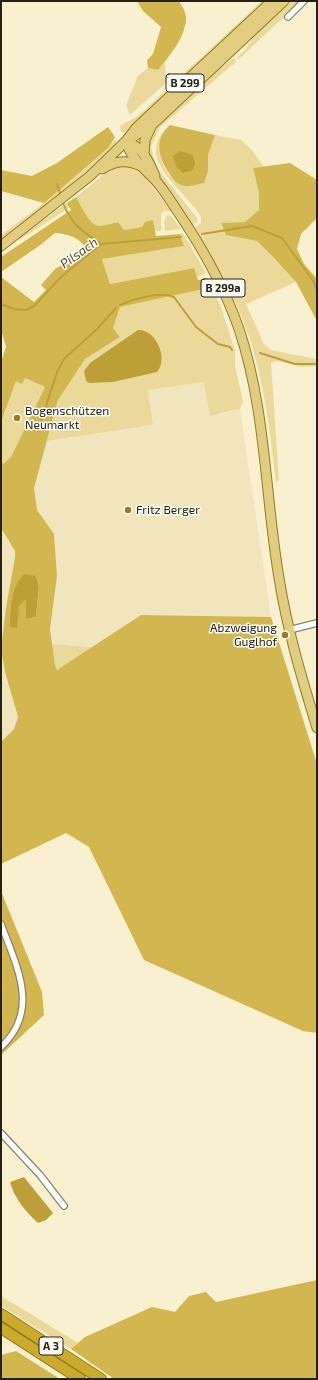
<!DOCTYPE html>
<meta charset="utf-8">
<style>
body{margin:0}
#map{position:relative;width:318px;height:1380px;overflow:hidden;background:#f9f0d0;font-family:"Exo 2",sans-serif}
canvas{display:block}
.frame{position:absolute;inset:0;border:2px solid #252116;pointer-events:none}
</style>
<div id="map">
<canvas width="318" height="1380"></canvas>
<div class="frame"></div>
</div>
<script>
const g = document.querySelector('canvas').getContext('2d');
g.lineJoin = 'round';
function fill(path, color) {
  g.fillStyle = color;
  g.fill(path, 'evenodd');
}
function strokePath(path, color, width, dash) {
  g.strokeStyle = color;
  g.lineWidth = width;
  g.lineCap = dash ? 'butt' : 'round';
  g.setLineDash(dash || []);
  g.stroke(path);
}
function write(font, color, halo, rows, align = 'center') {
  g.font = font + ' "Exo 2",sans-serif';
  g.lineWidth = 3;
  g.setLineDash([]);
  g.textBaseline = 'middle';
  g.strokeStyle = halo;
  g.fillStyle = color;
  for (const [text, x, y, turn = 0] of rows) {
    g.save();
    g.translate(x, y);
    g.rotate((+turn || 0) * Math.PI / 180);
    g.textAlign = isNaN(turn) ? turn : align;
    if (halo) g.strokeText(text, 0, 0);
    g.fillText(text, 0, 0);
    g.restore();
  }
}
fill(new Path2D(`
 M204,382l16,33 20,-6 31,208 -130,-2 -48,32 -41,-3 -2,-15 7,-53 -3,-41 -17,-25 -3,-22 13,-47 106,-16 -5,-35z
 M1,528l14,23v6l-14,86z
 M1,649l4,23 13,45 -4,12 -13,13z`), '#f0e5bd');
fill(new Path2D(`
 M262,1h6l-141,132 -6,-1 -1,-6 19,-11z
 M290,1h11l-62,58 -2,-2 8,-7 10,-15z
 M234,58l3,3 -77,66 -9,20 5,20 41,51 1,3 -5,4c-10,-14 -42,-56 -45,-70 -1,-10 2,-18 6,-27l50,-47z
 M165,62l1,21 -36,32 -4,-10 12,-29 10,-8 10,2z
 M167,128c-16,20 -4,50 19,58l22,-15v-16l7,-20 26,5 11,10 12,17 -11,1 6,25v17l-14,12 -24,1 5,12 31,6 39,41 -50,22 18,40 7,6 45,9v7l-14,1 -25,-6 -6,2 8,117 -3,2c-7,-59 -14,-121 -39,-176 -12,-27 -28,-52 -43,-78l7,-5v-6c-14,-26 -68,-58 -34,-89z
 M115,137l1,6c-35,36 -75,67 -115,97v-5l43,-32 69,-62z
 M122,165l12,2 9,7 28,37h-6l-4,3v17h-6l-2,-10 -11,6 -18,3 -6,-8c-6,1 -13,4 -19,4 -10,-1 -18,-21 -23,-29l32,-26z
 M67,203l3,4 -52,34 3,-5z
 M167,215l5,2 9,12 -16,2 -1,-9z
 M183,233l23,40 -9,4 -4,-9 -83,16 -8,-25 82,-13 -4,-12z
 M211,285l10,22 14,44v15l8,35 -3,8 -30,7 -6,-34 -56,8 5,35 -106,16 11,-41 11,-19 16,-22 35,-22 -7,-9 7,-21 79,-17z
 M25,378l20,9 -34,70 -8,7 -2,-4v-38l15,-41z
 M52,644l41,3 -36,23 -2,-5z
 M1,1296l77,47 -7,6 -70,-43z`), '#ebd99c');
fill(new Path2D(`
 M137,1h42c3,5 7,11 7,17 0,18 -17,39 -28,52l-10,-2 -1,-8 6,-6 8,-27 -18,-16z
 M170,125l45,10 -7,20v16l-4,12c-6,1 -14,4 -19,3 -8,-1 -12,-7 -16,-13 -11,-16 -15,-34 1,-48z
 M108,127l7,10 -7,11 -64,55 -43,-12v-21l31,6 25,-13z
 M290,163l27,17v38l-16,16 -4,15 7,15 13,15v42l-21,-39 -25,-27 -14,-14 -31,-6 -5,-12 24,-1 14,-12v-17l-6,-25z
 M76,197c5,8 13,28 23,29 6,0 13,-3 19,-4l6,8 18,-3 3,-5 8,-2 3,16 24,-2 4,12 -82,13 8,25 84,-16 4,12 10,-2 3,7 -12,5 -79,17 -7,21 7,9 -35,22 -27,41 -24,88 3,22 17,24 3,42 -7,53 5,36 2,5 84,-55 130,2 46,147v269l-14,-2 -159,-71 -55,-113 -23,-14 -65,31v-122l13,-13 4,-12 -13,-45 -4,-23 5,-41 9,-51v-6l-14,-23v-68l2,4 8,-7 34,-70 -20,-9 -3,6 -6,-3 -15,41v-60l5,-15 -5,-18v-52l33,25 12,-12 -5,-5 14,-16 12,-7 6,2 15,-13c-8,-13 -18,-17 -33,-18l-16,13 -38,26v-15l70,-47 -4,-7zM36,576l3,11 -3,30 -10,2v-21l-7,8z
 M1,891l41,101 2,23 -43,40z
 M317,1280v99h-203l-43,-30 14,-12 67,-30 23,5 14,-16 17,-4 10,10z
 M16,1351l44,28h-59v-24z`), '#d2b650');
fill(new Path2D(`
 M180,151l13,4 2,8 -2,7 -10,3 -7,-7 -3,-10z
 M138,330c18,-1 31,29 19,42l-44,10 -24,1 -3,-2 -2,-10 6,-8z
 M24,574l12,2 3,11 -3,30 -10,2v-20l-7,7 -2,22 -7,-1c1,-19 0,-38 14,-53z
 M24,1177l29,36 -7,7 -8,3c-13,-12 -23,-24 -28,-41z`), '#bca037');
strokePath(new Path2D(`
 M57,184l4,12
 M62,200c8,24 20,31 39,44
 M202,234l50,-8 30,12 30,41 5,11
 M1,304l13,5 12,1 8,-4 26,-28 41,-34 80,-7
 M120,305c14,-6 39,-14 54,-8l22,30 22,17 12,3 2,3
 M260,353l35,11h20
 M38,431l19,-59 7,-13 33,-30 19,-21`), '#bca037', 2);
const street = new Path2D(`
 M288,17l16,-16
 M289,630l28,-7
 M1,924c15,41 40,86 0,123
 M1,1133l39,42 24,31`);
const primary = new Path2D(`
 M126,141c4,17 19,28 30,40 8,9 14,19 20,28 26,38 48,77 63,120 27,80 26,167 40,249 8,51 23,101 38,150
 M126,141c16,6 23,20 29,35
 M127,141l26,-17 131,-123
 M144,155l1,-15 6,-13
 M102,169c13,-8 24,-10 39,-3
 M1,246l89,-70 36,-35 11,-14 135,-126`);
const highway = new Path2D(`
 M1,1314l100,65
 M1,1328l79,51`);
strokePath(street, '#8b8366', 8);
strokePath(primary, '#917b24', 11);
strokePath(highway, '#917b24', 12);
strokePath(street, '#fff', 5.5);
strokePath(primary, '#e0cd80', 9);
strokePath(highway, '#cbab2c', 10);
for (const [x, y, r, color] of [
 [17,418,4,"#957e26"],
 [128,510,4,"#957e26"],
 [285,635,4,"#957e26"]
]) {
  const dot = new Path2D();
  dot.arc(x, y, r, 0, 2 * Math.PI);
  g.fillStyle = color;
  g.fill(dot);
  strokePath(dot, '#fffdf7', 1.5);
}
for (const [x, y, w] of [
 [185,83,38],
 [223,288,44],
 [51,1346,24]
]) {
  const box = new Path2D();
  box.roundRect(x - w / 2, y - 9, w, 18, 3);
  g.fillStyle = '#fffdf7';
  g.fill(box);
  strokePath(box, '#252116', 1);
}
write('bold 11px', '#252116', null, [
 ["B 299",185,83],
 ["B 299a",223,288],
 ["A 3",51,1346]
]);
write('12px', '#252116', '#fffdf7', [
 ["Bogenschützen",25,411],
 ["Neumarkt",25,425],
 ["Fritz Berger",136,510],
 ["Abzweigung",277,628,"right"],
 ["Guglhof",277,642,"right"]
], 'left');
write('italic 13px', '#594d23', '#fffdf7', [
 ["Pilsach",79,253,-36]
]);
</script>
